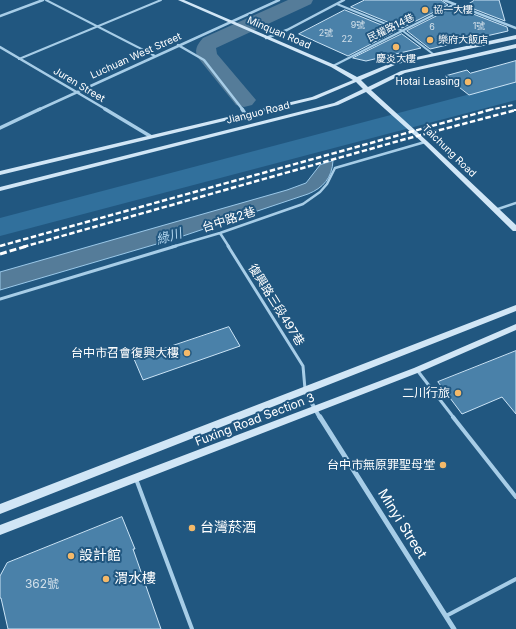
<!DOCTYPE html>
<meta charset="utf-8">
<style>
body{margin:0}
canvas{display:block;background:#215780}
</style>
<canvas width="516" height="629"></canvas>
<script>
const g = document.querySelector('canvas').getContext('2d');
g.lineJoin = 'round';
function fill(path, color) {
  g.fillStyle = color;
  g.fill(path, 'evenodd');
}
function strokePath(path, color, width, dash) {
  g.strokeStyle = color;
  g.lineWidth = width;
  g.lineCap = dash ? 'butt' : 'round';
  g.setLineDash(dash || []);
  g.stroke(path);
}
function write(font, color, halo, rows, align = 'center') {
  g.font = font + ' Inter,"Noto Sans TC",sans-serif';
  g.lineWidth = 4;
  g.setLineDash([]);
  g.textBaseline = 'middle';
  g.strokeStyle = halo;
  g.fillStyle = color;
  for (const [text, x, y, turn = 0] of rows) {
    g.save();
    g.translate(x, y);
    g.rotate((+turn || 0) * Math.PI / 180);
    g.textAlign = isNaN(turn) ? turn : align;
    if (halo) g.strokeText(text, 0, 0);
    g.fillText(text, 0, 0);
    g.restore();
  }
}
fill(new Path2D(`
 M516,82v18l-516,136v-18z`), '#31709c');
const water = new Path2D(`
 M333,161c-1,17 -10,27 -25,33l-131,44 -177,52v-18l287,-82 19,-7 14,-18z`);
fill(water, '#557c99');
strokePath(water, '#9bc9e9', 1);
fill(new Path2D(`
 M288,0h25l-2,4 -95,44 1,6 39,46 -4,5 -8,2 -8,-2 -37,-46c-6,-8 -2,-14 4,-21z`), '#557c99');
const building = new Path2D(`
 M365,0h76l7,5 -46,23 -51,-21z
 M475,0h24l6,21 -39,-15z
 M455,7l52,20 1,4 -78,18 -23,-18z
 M345,10l51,21 -48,25 -49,-22z
 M402,34l19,14 -55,13 -13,-3z
 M516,61v21l-47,13 -24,-19 22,-6 3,3z
 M229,327l11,19 -97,34 -9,-21z
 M516,351v63l-14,-17 -40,17 -24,-32z
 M122,517l13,32h-2l28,80h-153l-7,-31h-1v-22l7,-13z`);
fill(building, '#4a81a9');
strokePath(building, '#cbe4f6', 1);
strokePath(new Path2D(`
 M46,0l109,56
 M337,4l66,27 30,23
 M19,59l142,-59
 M333,66l122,-62`), '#a7cde7', 2);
strokePath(new Path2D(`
 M495,210l21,-7
 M220,233l9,14
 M172,247l48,-14 83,-29 17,-12 7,-8 8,-16 90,-26`), '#a7cde7', 2.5);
strokePath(new Path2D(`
 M228,246l75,120 2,23
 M0,299l176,-53
 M417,370l37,48`), '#a7cde7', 3);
strokePath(new Path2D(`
 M453,417l63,80
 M136,479l56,150
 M446,616l70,-37`), '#a7cde7', 4);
strokePath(new Path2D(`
 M444,0l72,28
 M0,16l43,-16
 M266,38l21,-8 57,-30
 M178,45l26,15 39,50
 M0,47l107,63
 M38,110l241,-110`), '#a7cde7', 2.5);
strokePath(new Path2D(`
 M105,109l45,27
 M242,109l4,6
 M0,128l40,-19`), '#a7cde7', 3.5);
strokePath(new Path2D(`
 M305,391l15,27`), '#a7cde7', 4);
strokePath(new Path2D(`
 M320,417l134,212`), '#a7cde7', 5);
fill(new Path2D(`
 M178,0h6l151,65 22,12 37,-15 122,-27v4l-119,25 -36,16 7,7 33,-16 115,-27v4l-111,25 -34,17 56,51 89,84v6h-3l-90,-88 -57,-51 -28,13 -338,86v-4l334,-84 29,-14 -7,-7 -40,17 -316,76v-4l312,-74 41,-17 -22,-13z
 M516,305v6l-516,203v-10z
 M516,324v6l-96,42 -420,163v-10l414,-157z`), '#d1e6f6');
strokePath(new Path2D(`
 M489,110l24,-5
 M514,110h2`), '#fff', 2, [4.5, 2]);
strokePath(new Path2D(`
 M0,246l493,-137
 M23,247l379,-107 114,-30`), '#fff', 2.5, [5.5, 2.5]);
strokePath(new Path2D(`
 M0,254l27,-8`), '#fff', 3, [7, 3]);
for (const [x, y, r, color] of [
 [425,10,4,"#f4b969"],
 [430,40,4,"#f4b969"],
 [396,47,4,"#f4b969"],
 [468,82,4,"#f4b969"],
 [187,353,4,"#f4b969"],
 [458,393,4,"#f4b969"],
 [443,465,4,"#f4b969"],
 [192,528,4,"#f4b969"],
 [71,556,4,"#f4b969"],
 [106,579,4,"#f4b969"]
]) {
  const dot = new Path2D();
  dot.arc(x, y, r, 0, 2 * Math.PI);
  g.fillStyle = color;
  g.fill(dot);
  strokePath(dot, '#215780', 1.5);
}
write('9px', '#d2e0ea', null, [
 ["9號",358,25],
 ["1號",479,26],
 ["6",432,27],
 ["2號",326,33],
 ["22",347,39]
]);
write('10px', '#fff', '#215780', [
 ["協一大樓",433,10],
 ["樂府大飯店",438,40],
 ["慶炎大樓",396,59,"center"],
 ["Hotai Leasing",460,82,"right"]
], 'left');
write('10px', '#fff', '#215780', [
 ["民權路14巷",391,28,-26],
 ["Minquan Road",279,33,23],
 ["Luchuan West Street",136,56,-24],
 ["Juren Street",79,85,31],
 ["Jianguo Road",258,113,-14],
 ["Taichung Road",449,151,44]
]);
write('12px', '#fff', '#215780', [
 ["台中路2巷",229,220,-18],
 ["復興路三段497巷",276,305,58],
 ["Fuxing Road Section 3",255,420,-21]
]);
write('12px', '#fff', '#215780', [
 ["台中市召會復興大樓",179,353],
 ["二川行旅",450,393],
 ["台中市無原罪聖母堂",435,465]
], 'right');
write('12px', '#d2e0ea', null, [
 ["362號",42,584]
]);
write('italic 13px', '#b2d6ef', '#215780', [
 ["綠川",169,237,-17]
]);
write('14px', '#fff', '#215780', [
 ["Minyi Street",402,524,58]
]);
write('14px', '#fff', '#215780', [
 ["台灣菸酒",200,528],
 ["設計館",79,556],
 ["渭水樓",114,579]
], 'left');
</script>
